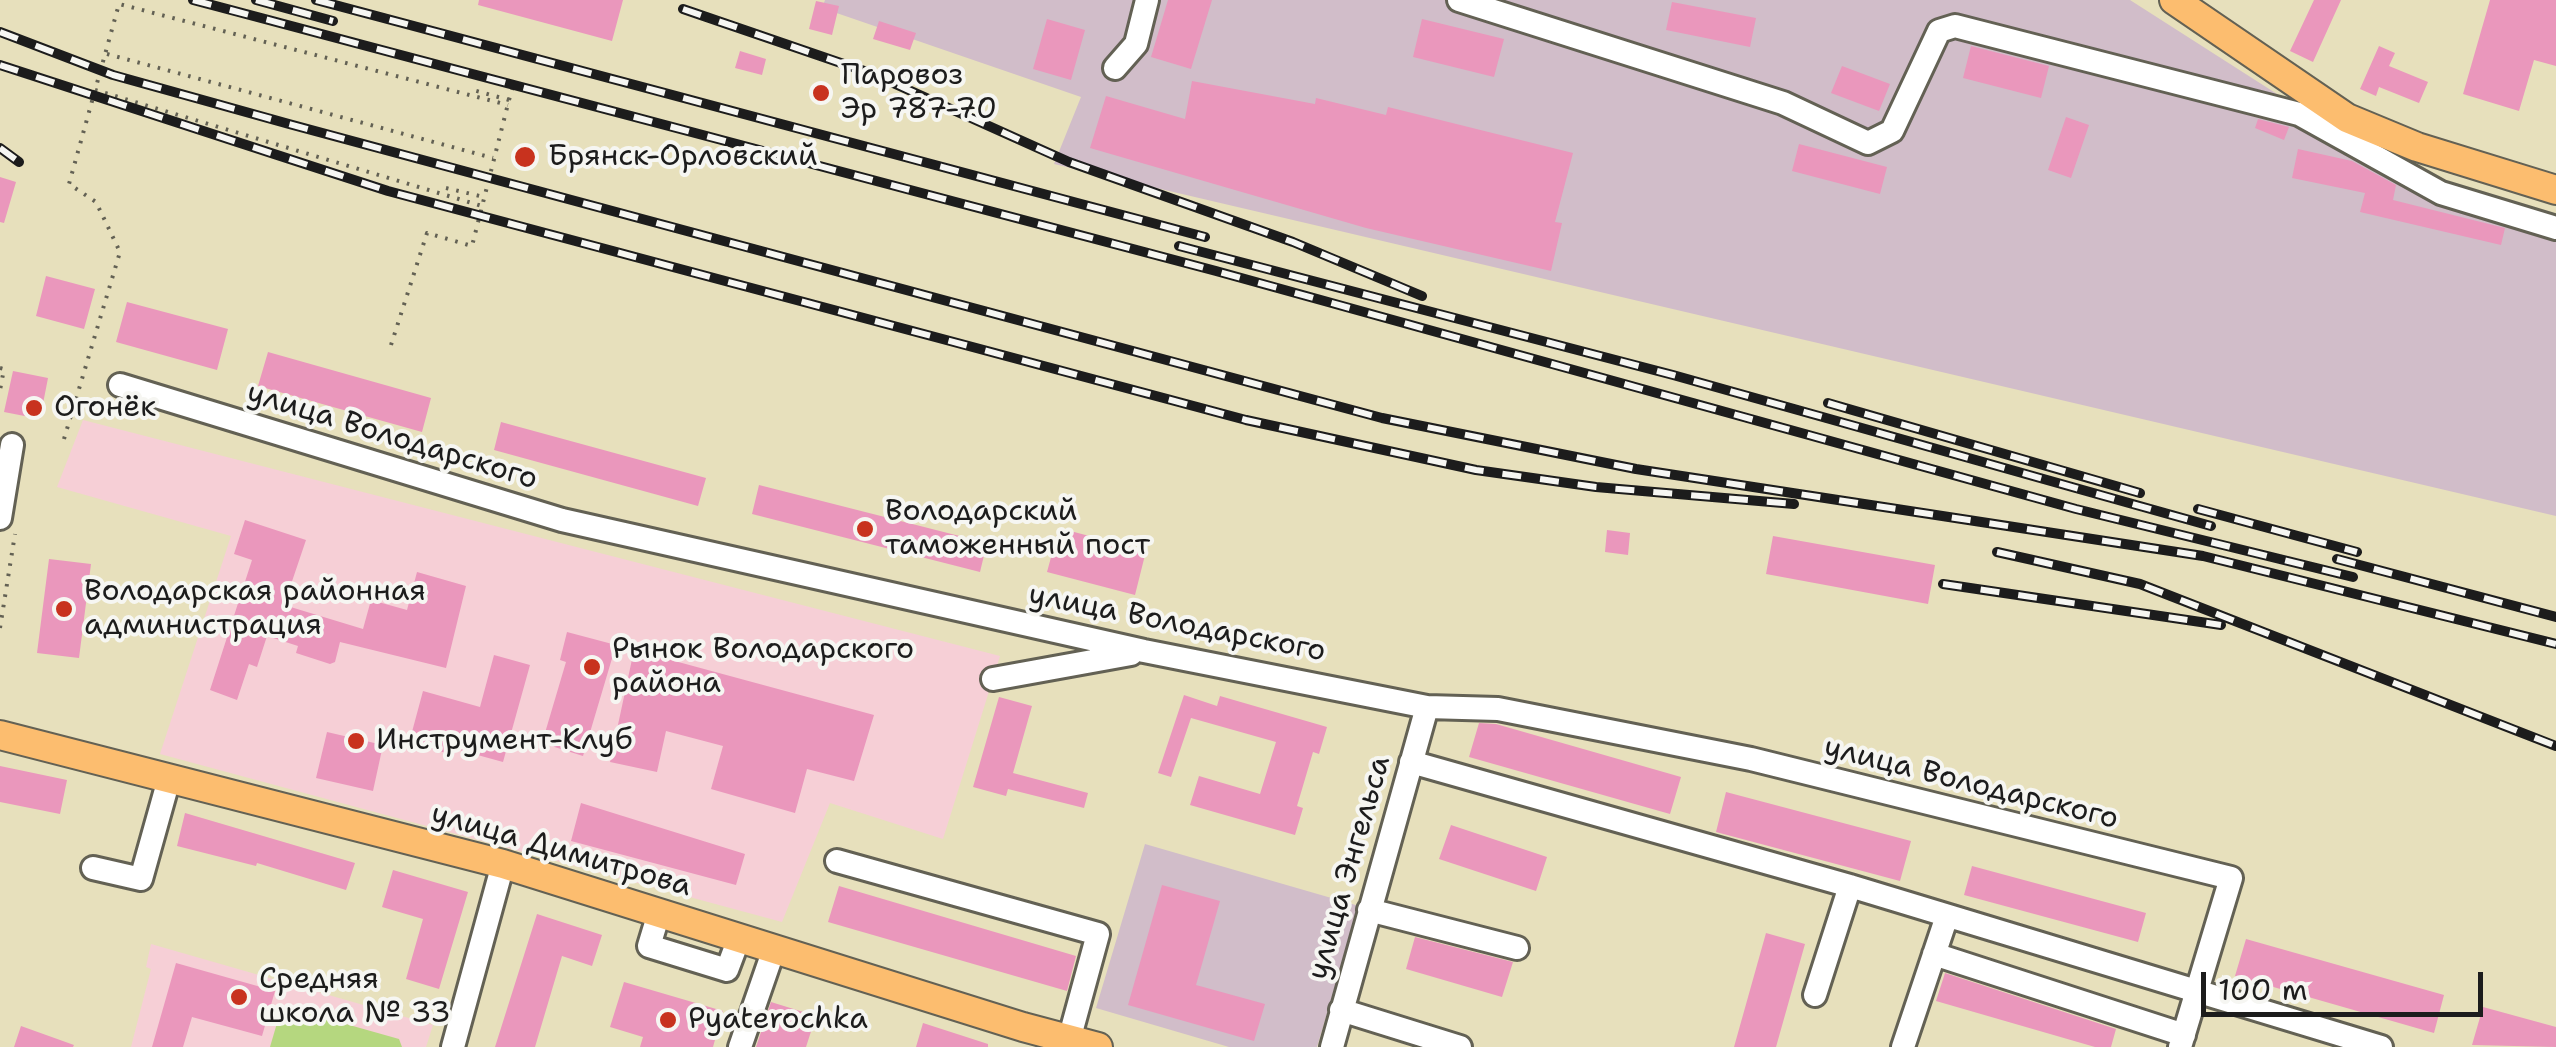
<!DOCTYPE html>
<meta charset="utf-8">
<style>
body{margin:0}
#map{position:relative;width:2556px;height:1047px;overflow:hidden;background:#e7e0bc;font-family:"Shantell Sans",sans-serif}
canvas{display:block}
.scale{position:absolute;left:2201px;top:972px;width:282px;height:45px;box-sizing:border-box;border:5px solid #1c1c1c;border-top:0;padding-left:12px;font-size:30px;line-height:35px;white-space:nowrap;color:#1c1c1c;-webkit-text-stroke:8px #f6f6f2;paint-order:stroke}
</style>
<div id="map">
<canvas width="2556" height="1047"></canvas>
<div class="scale">100 m</div>
</div>
<script>
const g = document.querySelector('canvas').getContext('2d');
g.lineJoin = 'round';
function fill(path, color) {
  g.fillStyle = color;
  g.fill(path, 'evenodd');
}
function strokePath(path, color, width, dash) {
  g.strokeStyle = color;
  g.lineWidth = width;
  g.lineCap = dash ? 'butt' : 'round';
  g.setLineDash(dash || []);
  g.stroke(path);
}
function write(font, color, halo, rows, align = 'center') {
  g.font = font + ' "Shantell Sans",sans-serif';
  g.lineWidth = 8;
  g.setLineDash([]);
  g.textBaseline = 'middle';
  g.strokeStyle = halo;
  g.fillStyle = color;
  for (const [text, x, y, turn = 0] of rows) {
    g.save();
    g.translate(x, y);
    g.rotate((+turn || 0) * Math.PI / 180);
    g.textAlign = isNaN(turn) ? turn : align;
    if (halo) g.strokeText(text, 0, 0);
    g.fillText(text, 0, 0);
    g.restore();
  }
}
fill(new Path2D(`
 M83,420l917,236 -57,183 -113,-36 -48,119 -622,-168 71,-218 -174,-49z
 M151,944l282,81 -7,22h-295l20,-78 -5,-2z`), '#f6cfd6');
fill(new Path2D(`
 M825,0h1305l172,110 115,63 139,43v300l-1502,-352 27,-67 -259,-89z
 M1145,844l214,62 -42,141h-88l-133,-39z`), '#d1bdc9');
fill(new Path2D(`
 M282,1006l117,33 3,8h-132z`), '#b5d77f');
fill(new Path2D(`
 M479,0h144l-11,41 -134,-36z
 M1168,0h44l-21,69 -40,-12z
 M2314,0h27l-28,62 -23,-11z
 M2490,0h66v66l-22,-6 -15,51 -56,-17z
 M816,1l23,5 -7,29 -23,-6z
 M1672,2l84,16 -6,29 -84,-17z
 M1047,19l38,11 -14,50 -38,-11z
 M1422,19l82,20 -10,38 -81,-20z
 M879,21l37,12 -6,17 -37,-11z
 M1971,46l78,20 -8,32 -78,-20z
 M2379,46l16,7 -6,13 39,16 -9,21 -40,-16 -3,9 -16,-7z
 M740,51l26,8 -4,16 -27,-7z
 M1842,66l48,18 -11,27 -48,-18z
 M1192,81l123,23 1,-6 70,17 2,-8 185,46 -18,69 7,1 -11,48 -185,-43 -276,-80 16,-52 79,23z
 M2066,117l23,8 -18,53 -23,-8z
 M2258,119l31,8 -5,13 -29,-12z
 M1799,144l88,23 -7,27 -88,-23z
 M2298,149l54,12 44,24 -3,15 112,28 -4,17 -141,-33 5,-19 -73,-15z
 M0,177l16,5 -12,41 -4,-1z
 M46,276l49,13 -11,40 -48,-13z
 M127,302l101,27 -11,41 -101,-28z
 M268,352l163,46 -9,34 -164,-46z
 M13,371l35,7 -8,41 -36,-7z
 M501,422l205,56 -8,28 -204,-56z
 M759,485l228,58 -7,29 -228,-58z
 M245,520l61,20 -22,65 79,24 8,-29 36,10 10,-38 49,14 -20,82 -106,-26 -5,20 -5,2 -34,-11 2,-7 -31,-10 -10,31 -8,-3 -12,36 -27,-10 42,-130 -18,-6z
 M1059,528l87,23 -11,44 -88,-23z
 M1607,530l23,3 -2,22 -23,-3z
 M1773,536l162,29 -7,39 -162,-30z
 M49,559l42,5 -12,94 -42,-5z
 M567,632l49,13 -33,111 -41,-13 24,-81 -6,-2z
 M634,650l240,65 -20,66 -47,-12 -12,44 -84,-24 12,-43 -57,-15 -9,41 -47,-10z
 M494,655l36,10 -27,97 -51,-14 -2,6 -41,-11 14,-52 57,16z
 M1184,695l33,11 3,-10 107,31 -8,27 -6,-2 -16,54 6,2 -8,27 -105,-30 9,-29 61,18 16,-52 -85,-24 -20,59 -13,-4z
 M999,697l33,9 -19,67 75,20 -4,15 -76,-19 -2,7 -33,-9z
 M1479,723l17,1 185,53 -11,37 -201,-57z
 M327,732l56,13 -10,46 -57,-13z
 M0,766l67,14 -7,34 -60,-12z
 M1726,792l185,49 -11,40 -184,-49z
 M581,803l164,51 -9,31 -165,-44z
 M185,813l170,50 -9,27 -89,-27 -1,3 -79,-20z
 M1451,825l96,32 -11,34 -97,-32z
 M1972,866l174,47 -8,29 -174,-47z
 M393,870l75,22 -29,97 -33,-10 17,-60 -41,-12z
 M1162,885l58,16 -24,84 69,19 -11,37 -126,-36z
 M839,886l237,70 -9,35 -239,-69z
 M537,914l65,21 -10,31 -30,-10 -27,91h-40z
 M1766,933l39,11 -29,103h-42z
 M1415,937l98,25 -11,35 -96,-28z
 M2246,939l198,56 -10,38 -199,-57z
 M176,963l99,28 -13,45 -70,-19 -9,30h-31z
 M1945,973l171,56 -5,18h-16l-159,-46z
 M624,982l99,29 -10,36h-73l3,-10 -33,-10z
 M771,1002l45,14 -10,31h-50z
 M2483,1007l73,20v20l-84,-2z
 M923,1023l65,21v3h-72z
 M21,1026l53,19 -1,2h-59z`), '#ea97bc');
const minor = new Path2D(`
 M1459,0l324,103 85,40 24,-12 47,-100 16,-5 344,88 142,79 115,35
 M1115,68l21,-24 11,-44
 M120,385l442,135 582,131 283,56 71,2 253,50 480,119 -51,169
 M0,518l12,-73
 M993,679l138,-25
 M1411,762l439,124 531,161
 M837,861l261,73 -29,106
 M93,868l48,11 28,-100
 M1369,910l148,38
 M659,913l-10,33 78,24 12,-32
 M1934,954l250,81
 M1815,995l35,-109
 M1341,1010l119,37
 M453,1047l50,-183
 M740,1047l34,-98
 M1332,1047l95,-340
 M1903,1047l44,-131`);
const major = new Path2D(`
 M2174,0l173,118 70,29 139,43
 M0,735l503,129 520,163 75,20`);
strokePath(minor, '#636154', 28);
strokePath(major, '#636154', 32);
strokePath(new Path2D(`
 M107,54l386,104
 M95,90l387,116
 M509,100l4,-13
 M446,188l38,9
 M391,345l36,-112 45,13 37,-146 -36,-10
 M0,368l4,1 -4,21
 M64,439l56,-187 -24,-50 -27,-18 50,-180 389,101
 M0,628l15,-94`), '#636154', 4, [2.5, 8]);
strokePath(minor, '#fff', 22);
strokePath(major, '#fcbd6f', 28);
const rail = new Path2D(`
 M193,0l1023,271 860,238 277,68
 M256,0l77,21
 M316,0l889,237
 M683,9l190,65 196,88 224,80 129,54
 M0,32l113,43 176,49 1093,294 254,51 567,87 353,88
 M0,65l388,126 858,229 230,50 120,17 198,17
 M0,148l19,14
 M1179,246l494,129 538,151
 M1828,403l312,90
 M2198,509l159,43
 M1997,552l143,32 416,162
 M2337,559l219,58
 M1943,584l278,41`);
strokePath(rail, '#1c1c1c', 10);
strokePath(rail, '#f6f6f2', 6, [19]);
for (const [x, y, r, color] of [
 [821,93,10,"#c8321e"],
 [525,157,12,"#c8321e"],
 [34,408,10,"#c8321e"],
 [865,529,10,"#c8321e"],
 [64,609,10,"#c8321e"],
 [592,667,10,"#c8321e"],
 [356,741,10,"#c8321e"],
 [239,997,10,"#c8321e"],
 [668,1020,10,"#c8321e"]
]) {
  const dot = new Path2D();
  dot.arc(x, y, r, 0, 2 * Math.PI);
  g.fillStyle = color;
  g.fill(dot);
  strokePath(dot, '#f6f6f2', 4);
}
write('30px', '#1c1c1c', '#f6f6f2', [
 ["Паровоз",841,76],
 ["Эр 787-70",841,110],
 ["Брянск-Орловский",548,157],
 ["Огонёк",54,408],
 ["Володарский",885,512],
 ["таможенный пост",885,546],
 ["Володарская районная",84,592],
 ["администрация",84,626],
 ["Рынок Володарского",612,650],
 ["района",612,684],
 ["Инструмент-Клуб",376,741],
 ["Средняя",259,980],
 ["школа № 33",259,1014],
 ["Pyaterochka",688,1020]
], 'left');
write('30px', '#1c1c1c', '#f6f6f2', [
 ["улица Володарского",392,437,17],
 ["улица Володарского",1177,624,11],
 ["улица Володарского",1971,784,14],
 ["улица Димитрова",561,851,16],
 ["улица Энгельса",1350,868,-74]
]);
</script>
